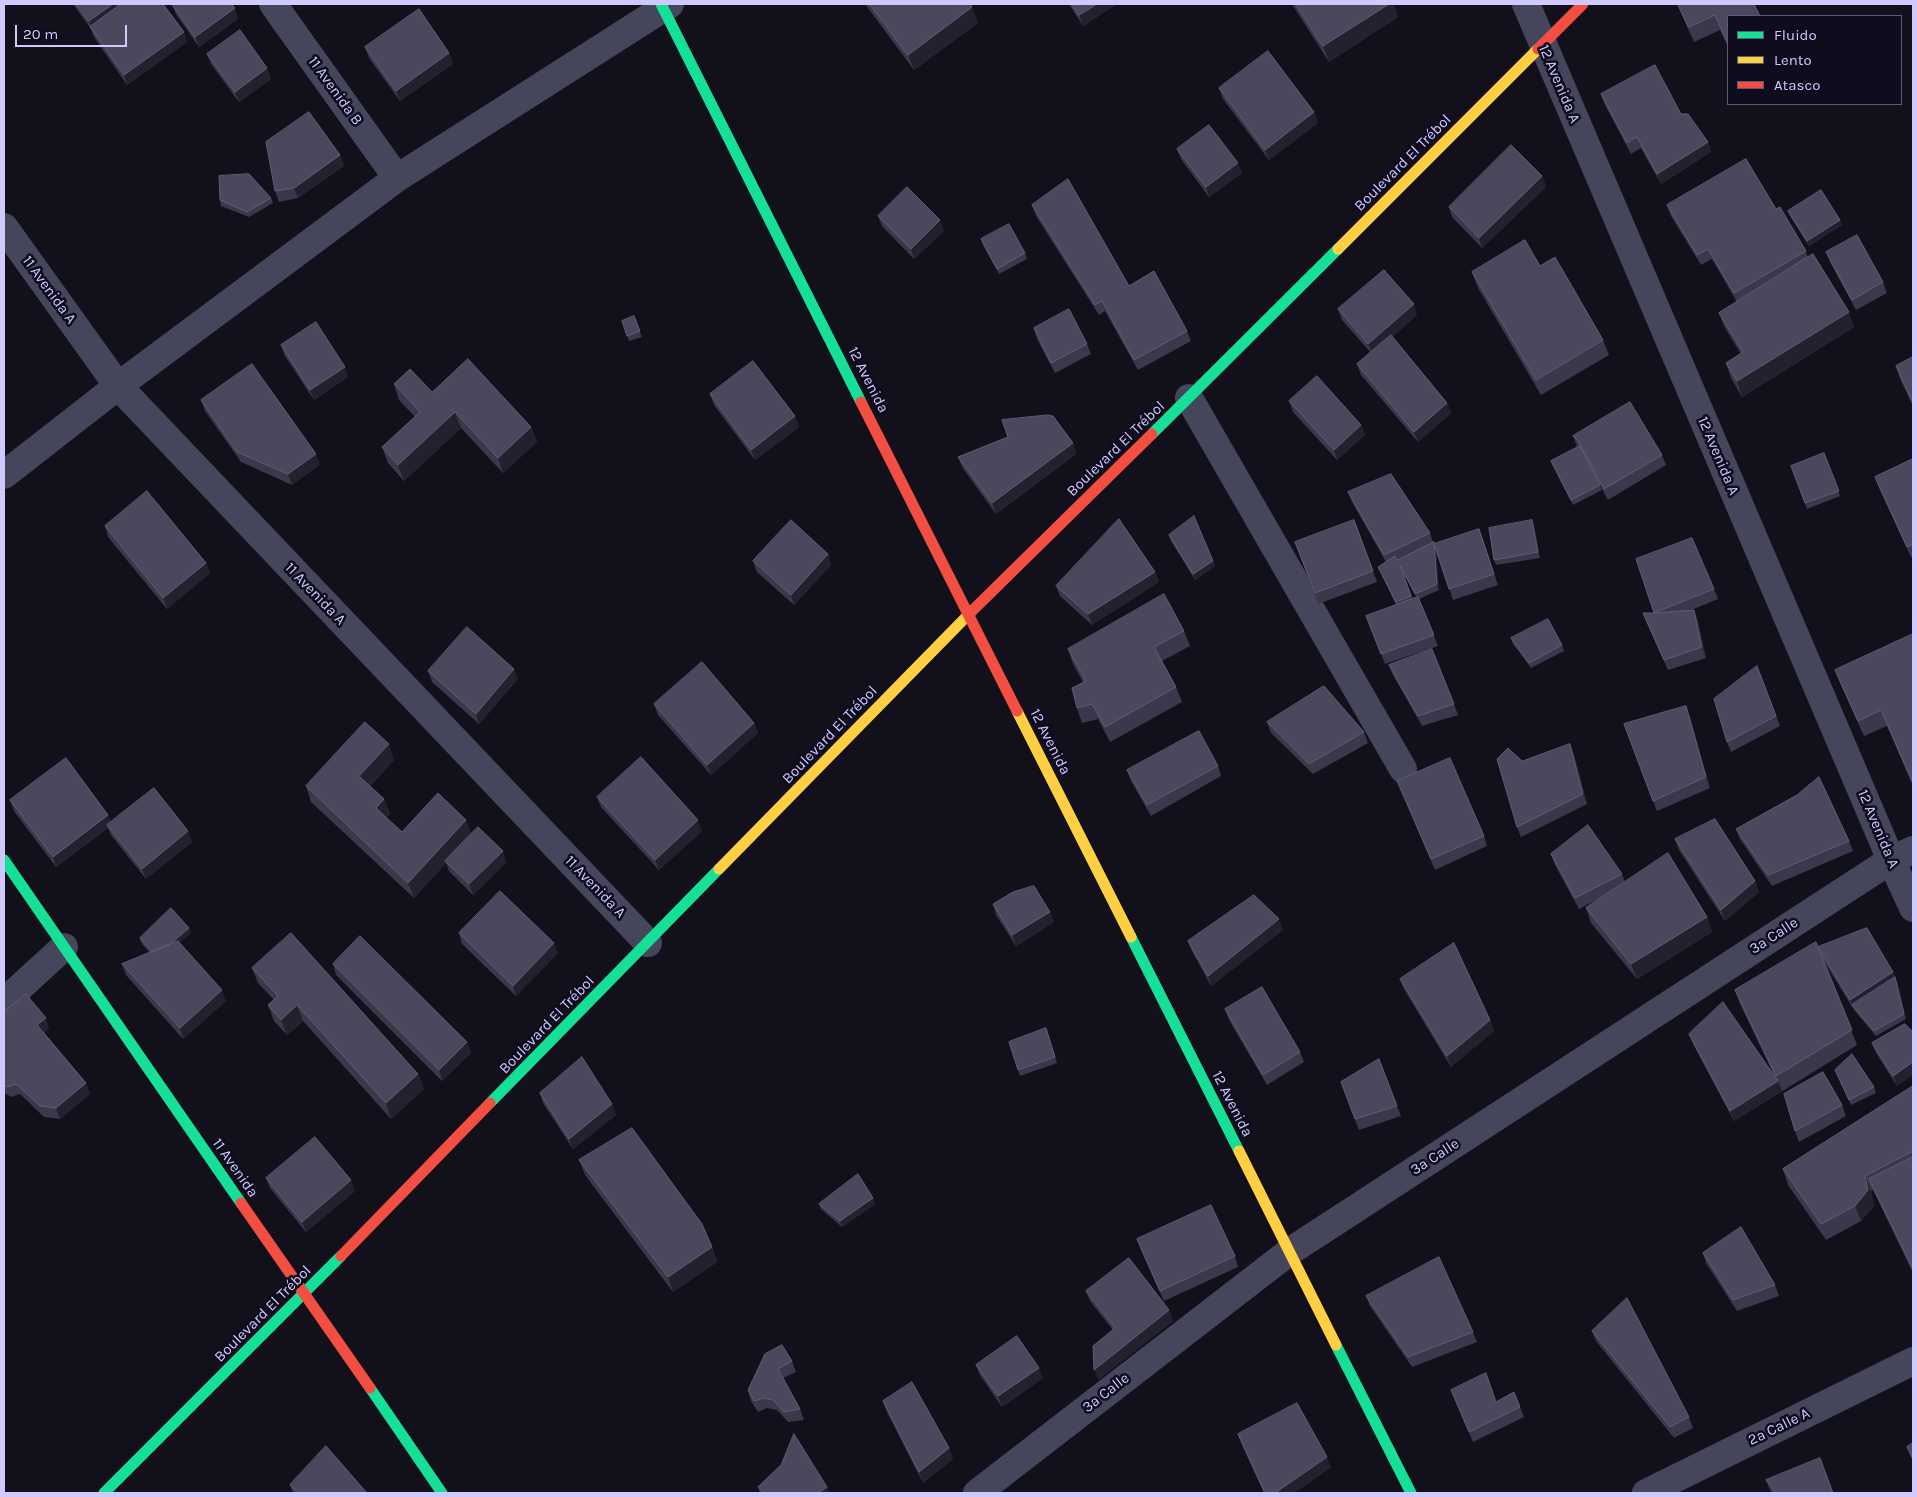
<!DOCTYPE html>
<meta charset="utf-8">
<style>
body{margin:0}
#map{position:relative;width:1917px;height:1497px;overflow:hidden;background:#12101a;font-family:Karla,sans-serif}
canvas{display:block}
.frame{position:absolute;inset:0;border:5px solid #cfc9ff;pointer-events:none}
.legend{position:absolute;left:1727px;top:15px;width:175px;height:90px;box-sizing:border-box;background:#0f0c1e;border:1px solid #5c5878;margin:0;padding:6px 9px;list-style:none;font-size:15px;color:#cfc9ff}
.legend li{display:flex;align-items:center;gap:10px;height:25px}
.legend b{width:25px;border:1px solid #5c5878}
.scale{position:absolute;left:15px;top:25px;width:112px;height:22px;box-sizing:border-box;border:2px solid #cfc9ff;border-top:0;padding-left:6px;font-size:15px;line-height:18px;white-space:nowrap;color:#cfc9ff;-webkit-text-stroke:4px #0f0c1e;paint-order:stroke}
</style>
<div id="map">
<canvas width="1917" height="1497"></canvas>
<div class="frame"></div>
<ul class="legend">
<li><b style="height:6px;background:#16e098"></b>Fluido</li>
<li><b style="height:6px;background:#ffcf43"></b>Lento</li>
<li><b style="height:6px;background:#f24e42"></b>Atasco</li>
</ul>
<div class="scale">20 m</div>
</div>
<script>
const g = document.querySelector('canvas').getContext('2d');
g.lineJoin = 'round';
function strokePath(path, color, width, dash) {
  g.strokeStyle = color;
  g.lineWidth = width;
  g.lineCap = dash ? 'butt' : 'round';
  g.setLineDash(dash || []);
  g.stroke(path);
}
function fill(path, color) {
  g.fillStyle = color;
  g.fill(path, 'evenodd');
}
function write(font, color, halo, rows, align = 'center') {
  g.font = font + ' Karla,sans-serif';
  g.lineWidth = 5;
  g.setLineDash([]);
  g.textBaseline = 'middle';
  g.strokeStyle = halo;
  g.fillStyle = color;
  for (const [text, x, y, turn = 0] of rows) {
    g.save();
    g.translate(x, y);
    g.rotate((+turn || 0) * Math.PI / 180);
    g.textAlign = isNaN(turn) ? turn : align;
    if (halo) g.strokeText(text, 0, 0);
    g.fillText(text, 0, 0);
    g.restore();
  }
}
strokePath(new Path2D(`
 M273,4l124,174
 M1526,4l365,856 22,48
 M4,227l114,159 530,557
 M1189,398l214,371
 M4,475l114,-89 279,-208 273,-174
 M4,1002l60,-55
 M977,1493l312,-241 602,-392 22,-10
 M1646,1493l267,-132`), '#45455b', 28);
strokePath(new Path2D(`
 M661,4l200,398
 M1152,434l186,-185
 M4,860l237,343
 M1131,937l108,214
 M490,1103l229,-234
 M1336,1345l75,148
 M370,1388l72,105
 M104,1493l237,-237`), '#16e098', 11);
strokePath(new Path2D(`
 M1338,249l200,-200
 M1017,711l114,226
 M719,869l253,-258
 M1239,1151l97,194`), '#ffcf43', 11);
strokePath(new Path2D(`
 M1538,49l45,-45
 M861,402l156,309
 M972,611l180,-177
 M241,1203l129,185
 M341,1256l149,-153`), '#f24e42', 11);
fill(new Path2D(`
 M73,4h90l21,28 3,10 -60,43 -33,-48 -3,-8z
 M172,4l66,15 -39,28 -23,-33z
 M865,4h105l8,19 -64,47z
 M1069,4h48l-34,22z
 M1292,4h101l5,13 -69,45z
 M1677,4h77l-26,12v31l-8,-17 -26,12z
 M365,47l84,6 4,11 -53,37 -31,-43z
 M207,54l60,14 4,11 -32,23 -28,-38z
 M1219,88l95,24 4,11 -49,37 -46,-61z
 M1601,94l80,20 27,28 3,10 -50,32 -20,-36 -10,6 -26,-49z
 M1177,149l65,24 -33,24 -28,-38z
 M340,155l4,11 -46,32 -19,4 -4,-11z
 M1542,176l4,11 -64,61 -30,-31 -3,-10z
 M271,198l2,5 -24,14 -28,-11 -1,-6z
 M1032,205l97,81 58,45 4,10 -53,29 -33,-59 -6,4 -63,-99z
 M1667,205l109,4 30,42 2,7 46,69 -112,70 -11,-19 -5,-15 15,-9 -16,-26 -6,-15 18,-11 -25,-43 -11,6 -30,-49z
 M1788,211l52,9 2,5 -33,21 -19,-30z
 M878,216l66,15 -30,28 -32,-33z
 M981,239l44,14 2,6 -28,15 -16,-29z
 M1826,252l57,30 4,11 -31,17 -26,-48z
 M1472,272l131,68 6,15 -68,40 -63,-107z
 M1338,309l79,6 -25,22 55,66 4,10 -33,29 -57,-67 -4,-11 14,-11 -29,-33z
 M634,316l8,21 -13,4 -7,-20z
 M1034,328l53,16 4,10 -36,19 -18,-34z
 M281,345l67,32 -34,23 -29,-44z
 M1913,357v49l-12,-25 -5,-15z
 M394,384l137,43 6,15 -34,31 -42,-45 -57,53 -16,-18 -6,-16 33,-30 -16,-17z
 M710,394l85,22 4,11 -44,33 -41,-55z
 M201,400l119,64 -28,21 -51,-23 -36,-51z
 M1289,401l72,24 4,10 -28,25 -44,-48z
 M1573,436l89,19 4,10 -58,35 -11,-21 5,11 -29,15 -20,-39 -2,-5 26,-14z
 M1073,443l3,11 -80,60 -34,-47 -4,-10z
 M1824,453l16,43 -33,13 -16,-43z
 M1913,459v97l-2,1 -32,-69 -4,-11z
 M1348,492l82,41 3,9h1l1,2 44,-15 19,56 -45,15 -17,-51 3,41 -20,9 19,47 -53,18 -19,-48 30,-11 -18,-38 8,-5 -34,-60zM1402,571l15,27 -4,1z
 M1354,520l23,62 -59,22 -23,-62z
 M1532,520l2,5 6,33 -44,7 -2,-5z
 M105,526l101,37 4,10 -43,36 -59,-72z
 M1169,535l44,26 2,5 -20,14 -24,-39z
 M828,554l3,11 -37,40 -37,-33 -4,-11z
 M1155,572l4,10 -67,43 -32,-29 -4,-10z
 M1714,589l4,10 -29,12 5,-1 4,11 8,37 -38,12 -21,-47 -4,-10h11z
 M1184,631l6,15 -28,15 14,26 6,15 -72,40 -12,-23 -16,4 -5,-15 6,-26 -10,-18 -5,-15z
 M1913,634v152l-26,-60 -23,10 -23,-51 -6,-15z
 M1511,638l51,7 2,6 -33,17 -18,-24z
 M1389,665l65,39 4,11 -36,11 -29,-51z
 M1757,666l23,60 -49,26 -4,-10z
 M428,671l90,8 -39,45 -47,-42z
 M654,704l100,19 4,10 -47,42 -53,-60z
 M1686,706l4,11 20,71 -53,23 -33,-87z
 M1267,722l97,10 4,11 -55,31 -42,-41z
 M1574,754l13,50 -66,33 -4,-10 5,-66z
 M394,760l-24,26 14,13 6,15 -4,4 16,14 64,-12 5,14 35,28 -33,33 -24,-24 -3,-8 -32,35 -103,-96 -5,-16z
 M1218,766l3,10 -70,40 -20,-35 -4,-11z
 M1397,781l87,55 3,10 -52,24z
 M597,797l105,34 -43,39 -58,-63z
 M10,800l98,15 3,7 81,20 -46,37 -35,-44 -3,-7 -52,39 -42,-56z
 M1736,829l113,12 4,10 -81,35 -32,-47z
 M1675,839l80,42 4,11 -34,29 -46,-71z
 M1551,854l71,20 3,8 82,35 5,15 -75,47 -46,-56 -5,-15 16,-11 -23,12 -24,-44z
 M993,904l57,8 4,10 -38,24 -20,-31z
 M1283,930l-72,56 -19,-35 -4,-10z
 M191,933l-12,10 47,58 -43,38 -57,-64 -4,-11 28,-11 -8,-9 -2,-6z
 M459,933l99,20 -42,43 -54,-52z
 M1818,947l75,25 4,10 9,37 -30,17 -22,-26 -30,-49 33,84 -123,76 -41,-77 -4,-10 85,41 -33,-69 -6,-16z
 M333,964l134,78 4,11 -29,28 -106,-106z
 M252,968l166,106 6,15 -33,30 -88,-98 -16,14 -13,-14 -6,-16 6,-5 -16,-17z
 M1400,979l90,41 4,11 -43,36 -47,-78z
 M1225,1009l75,43 4,10 -37,23 -38,-65z
 M4,1012l45,16 -5,5 42,50 4,11 -30,25 -16,-2 -24,-23 -9,3 -7,-4z
 M1905,1024l-8,62 -21,-33 -4,-10z
 M1046,1028l11,35 -37,13 -11,-34z
 M1379,1059l22,57 -42,14 -18,-48z
 M1835,1070l39,17 2,6 -25,12z
 M1913,1086v187l-40,-83 -2,1 3,15 -13,15 -35,19 -38,-55 -5,-16z
 M540,1093l76,22 -43,34 -30,-46z
 M1842,1105l4,11 -47,26 -4,-11z
 M579,1160l133,87 5,15 -44,30 -88,-117z
 M266,1178l89,13 -49,41 -36,-44z
 M873,1198l2,6 -33,23 -21,-18 -2,-5z
 M1137,1239l98,17 3,11 -74,34 -23,-51z
 M1703,1253l72,32 4,11 -42,15 -31,-48z
 M1086,1291l83,19 4,11 -75,59 15,-50 -23,-29z
 M1366,1296l107,36 4,10 -65,25 -42,-61z
 M1592,1331l97,86 4,11 -19,10 -78,-97z
 M765,1354l27,7 4,11 -13,6 17,31 4,11 -16,2 -11,-12 -10,-2 -9,4 -7,-11 -3,-11z
 M976,1365l67,13 -41,29 -22,-32z
 M1451,1390l45,12 18,-10 10,25 -51,25z
 M883,1401l66,47 4,11 -30,24 -36,-71z
 M1238,1434l93,33 -37,26h-30l-22,-48z
 M1913,1443v19l-6,-15z
 M1766,1480l67,13h-61l-2,-3z
 M290,1485l77,8h-74z
 M758,1487l72,6h-70z`), '#3b384b');
fill(new Path2D(`
 M113,4h18l-39,25 -3,-8z
 M1097,4h20l-34,22 -4,-11z
 M1389,4h4l5,13 -69,45 -6,-16z
 M972,7l6,16 -64,47 -6,-15z
 M235,8l3,11 -39,28 -4,-10z
 M184,32l3,10 -60,43 -3,-10z
 M449,53l4,11 -53,37 -4,-10z
 M267,68l4,11 -32,23 -4,-10z
 M1314,112l4,11 -49,37 -4,-10z
 M1708,142l3,10 -50,32 -4,-10z
 M340,155l4,11 -46,32 -4,-10z
 M1238,163l4,10 -33,24 -3,-10z
 M1542,176l4,11 -64,61 -3,-10z
 M940,220l4,11 -30,28 -3,-10z
 M1840,220l2,5 -33,21 -2,-5z
 M1414,304l3,11 -45,39 -4,-10z
 M1849,312l5,15 -112,70 -5,-16z
 M345,367l3,10 -34,23 -4,-10z
 M1447,403l4,10 -33,29 -4,-10z
 M455,412l6,16 -57,53 -6,-16z
 M795,416l4,11 -44,33 -4,-10z
 M1361,425l4,10 -28,25 -3,-10z
 M531,427l6,15 -34,31 -5,-15z
 M1073,443l3,11 -80,60 -4,-11z
 M316,454l4,10 -28,21 -4,-11z
 M1532,520l2,5 6,33 -2,-6z
 M1434,542l2,5 3,43 -2,-6z
 M828,554l3,11 -37,40 -3,-10z
 M1213,561l2,5 -20,14 -2,-6z
 M206,563l4,10 -43,36 -4,-11z
 M1155,572l4,10 -67,43 -4,-11z
 M1694,610l4,11 8,37 -4,-11z
 M514,669l4,10 -39,45 -3,-10z
 M1686,706l4,11 20,71 -4,-11z
 M754,723l4,10 -47,42 -4,-10z
 M389,744l5,16 -29,31 -6,-15z
 M1570,744l4,10 13,50 -4,-10z
 M384,799l6,15 -8,9 -6,-15z
 M108,815l4,10h-5l1,3 -52,39 -3,-10z
 M466,820l5,16 -26,25 1,2 -32,35 -6,-15z
 M698,820l4,11 -43,39 -4,-10z
 M188,831l4,11 -46,37 -4,-10z
 M503,851l3,11 -33,33 -4,-11z
 M1755,881l4,11 -34,29 -4,-11z
 M1050,912l4,10 -38,24 -4,-11z
 M1707,917l5,15 -75,47 -6,-15z
 M1279,919l4,11 -72,56 -3,-10z
 M189,928l2,5 -33,28 -2,-5z
 M554,943l4,10 -42,43 -3,-10z
 M1893,972l4,10 9,37 -2,-5 -52,-9 -2,-5z
 M222,990l4,11 -43,38 -3,-11z
 M297,1005l6,16 -16,14 -6,-15z
 M46,1018l3,10 -8,7 -4,-10z
 M1490,1020l4,11 -43,36 -4,-11z
 M467,1042l4,11 -29,28 -3,-11z
 M1913,1062v13l-16,11 -4,-10z
 M418,1074l6,15 -33,30 -5,-16z
 M1778,1081l4,10 -48,30 -4,-10z
 M86,1083l4,11 -30,25 -4,-11z
 M612,1104l4,11 -43,34 -4,-10z
 M1865,1176l6,15 3,15 -13,15 -6,-15z
 M351,1180l4,11 -49,41 -4,-10z
 M873,1198l2,6 -33,23 -2,-6z
 M712,1247l5,15 -44,30 -5,-15z
 M1169,1310l4,11 -75,59 -4,-10z
 M1039,1368l4,10 -41,29 -4,-11z
 M949,1448l4,11 -30,24 -4,-11z
 M1327,1457l4,10 -37,26h-19z
 M827,1487l3,6h-12z`), '#24212f');
const building = new Path2D(`
 M76,4h37l-24,17z
 M121,4h42l21,28 -60,43 -34,-48z
 M172,4h59l4,4 -40,29z
 M870,4h100l2,3 -64,48z
 M1072,4h25l-18,11z
 M1296,4h93l-66,42z
 M1678,4h76l6,12h-32v28l-13,-29 -26,12z
 M419,9l30,44 -53,38 -31,-44z
 M240,30l27,38 -32,24 -28,-38z
 M1268,51l46,61 -49,38 -46,-62z
 M1655,65l26,49h7l20,28 -51,32 -20,-37 -10,6 -26,-49z
 M309,112l31,43 -46,33 -19,3 -9,-49z
 M1209,125l29,38 -32,24 -29,-38z
 M1511,145l31,31 -63,62 -30,-31z
 M1746,159l30,50 4,-2 26,44 -72,42 -26,-44 -11,6 -30,-50z
 M249,174l22,24 -24,14 -27,-12 -1,-24z
 M1068,179l61,107 25,-15 33,60 -53,29 -32,-59 -7,4 -63,-100z
 M907,187l33,33 -29,29 -33,-33z
 M1821,190l19,30 -33,21 -19,-30z
 M1009,224l16,29 -28,16 -16,-30z
 M1857,235l26,47 -31,18 -26,-48z
 M1525,240l15,26 15,-9 48,83 -67,40 -64,-108z
 M1813,254l36,58 -112,69 -11,-18 17,-11 -24,-39z
 M1384,270l30,34 -46,40 -30,-35z
 M1069,309l18,35 -36,19 -17,-35z
 M634,316l6,15 -13,5 -5,-15z
 M316,322l29,45 -35,23 -29,-45z
 M1391,335l56,68 -33,29 -57,-68z
 M1913,357v46l-17,-37z
 M468,359l63,68 -33,31 -43,-46 -57,53 -16,-18 38,-35 -26,-28 16,-15 22,23z
 M753,361l42,55 -44,34 -41,-56z
 M252,364l64,90 -28,20 -51,-22 -36,-52z
 M1317,376l44,49 -27,25 -45,-49z
 M1630,402l32,53 -58,34 -26,-48 -5,-5z
 M1048,415l5,1 20,27 -81,60 -34,-46 50,-20 -6,-17z
 M1580,446l20,39 -29,15 -20,-39z
 M1824,453l15,38 -34,12 -14,-37z
 M1913,459v85l-6,3 -32,-70z
 M1391,474l39,59 -46,22 -36,-63z
 M147,491l59,72 -43,35 -58,-72z
 M1194,516l19,45 -20,13 -24,-39z
 M1119,519l36,53 -67,42 -32,-28z
 M791,520l37,34 -37,41 -38,-34z
 M1354,520l19,51 -58,22 -20,-51z
 M1532,520l6,32 -44,8 -5,-32z
 M1479,529l15,45 -45,15 -15,-45z
 M1692,538l22,51 -60,24 40,-3 8,37 -38,13 -21,-47h11l-18,-54z
 M1434,542l3,42 -22,10 -15,-29 11,31 -15,6 -18,-35 17,-11 2,4z
 M1164,594l20,37 -30,16 22,40 -71,40 -13,-23 -15,4 -5,-20 14,-7 -18,-32z
 M1418,597l16,38 -53,19 -15,-38z
 M1548,619l14,26 -33,18 -18,-25z
 M467,627l47,42 -38,45 -48,-43z
 M1913,634v149l-32,-73 -23,11 -23,-51z
 M1432,649l22,55 -36,12 -29,-51z
 M702,662l52,61 -47,42 -53,-61z
 M1757,666l19,50 -49,26 -13,-43z
 M1324,686l40,46 -55,32 -42,-42z
 M1686,706l20,71 -53,24 -29,-77z
 M365,722l24,22 -30,32 25,23 -8,9 26,24 36,-39 28,27 -58,63 -102,-97z
 M1199,731l19,35 -71,39 -20,-35z
 M1570,744l13,50 -66,33 -20,-68 11,-11 14,13z
 M641,757l57,63 -43,40 -58,-63z
 M66,758l42,57 -55,42 -43,-57z
 M1450,758l34,78 -53,23 -34,-78z
 M1819,777l30,64 -81,34 -32,-46 61,-34z
 M154,788l34,43 -46,38 -35,-44z
 M1715,819l40,62 -34,29 -46,-71z
 M1588,825l34,49 -47,24 -24,-44z
 M478,827l25,24 -34,33 -24,-23z
 M1668,853l39,64 -76,47 -45,-56z
 M1034,886l16,26 -38,23 -19,-31 20,-12z
 M500,891l54,52 -41,43 -54,-53z
 M1254,895l25,24 -71,57 -20,-35z
 M171,908l18,20 -20,17 -17,7 -12,-14z
 M1867,928l26,44 -43,28 -32,-53z
 M291,933l127,141 -32,29 -89,-98 -16,15 -13,-15 10,-9 -26,-28z
 M360,936l107,106 -28,28 -106,-106z
 M178,941l44,49 -42,38 -58,-64z
 M1816,942l36,88 -76,46 -41,-86z
 M1454,943l36,77 -43,36 -47,-77z
 M1895,977l9,37 -30,17 -22,-26z
 M1262,987l38,65 -37,23 -38,-66z
 M26,994l20,24 -9,7 49,58 -30,25 -16,-2 -24,-22 -9,3 -3,-2v-73z
 M1723,1002l55,79 -48,30 -41,-77z
 M1905,1024l8,8v30l-20,14 -21,-33z
 M1046,1028l9,29 -37,13 -9,-28z
 M1852,1054l22,33 -25,13 -14,-30z
 M582,1057l30,47 -43,35 -29,-46z
 M1379,1059l18,47 -42,13 -14,-37z
 M1823,1072l19,33 -47,26 -11,-37z
 M1913,1086v65l-48,25 3,14 -13,16 -34,18 -38,-55z
 M632,1128l70,96 10,23 -44,30 -89,-117z
 M315,1137l36,43 -49,42 -36,-44z
 M1913,1157v112l-44,-90z
 M858,1174l15,24 -33,23 -21,-17z
 M1211,1205l24,51 -75,35 -23,-52z
 M1741,1227l34,58 -42,15 -30,-47z
 M1439,1257l34,75 -65,25 -42,-61z
 M1129,1258l40,52 -75,60 -1,-24 22,-18 -29,-37z
 M1627,1298l62,119 -19,10 -78,-96z
 M1017,1336l22,32 -41,28 -22,-31z
 M782,1345l10,16 -14,8 22,40 -16,3 -11,-12 -9,-2 -10,3 -6,-11 17,-36z
 M1486,1373l10,29 18,-10 6,15 -51,25 -18,-42z
 M912,1382l37,66 -30,24 -36,-71z
 M1297,1403l30,54 -52,36h-10l-27,-59z
 M794,1434l33,53 -9,6h-54l-6,-6 23,-22z
 M1913,1443v16l-6,-12z
 M326,1446l41,47h-69l-8,-8z
 M1820,1458l13,35h-57l-10,-13z`);
fill(building, '#4b485e');
strokePath(building, '#605c77', 1);
write('15px', '#cfc9ff', '#0f0c1e', [
 ["12 Avenida A",1559,84,67],
 ["11 Avenida B",335,91,54],
 ["Boulevard El Trébol",1403,163,-45],
 ["11 Avenida A",49,290,54],
 ["12 Avenida",868,380,63],
 ["Boulevard El Trébol",1116,449,-44],
 ["12 Avenida A",1718,456,67],
 ["11 Avenida A",315,594,46],
 ["Boulevard El Trébol",830,735,-46],
 ["12 Avenida",1050,742,63],
 ["12 Avenida A",1878,829,67],
 ["11 Avenida A",595,887,46],
 ["3a Calle",1774,936,-33],
 ["Boulevard El Trébol",547,1025,-46],
 ["12 Avenida",1232,1104,63],
 ["3a Calle",1435,1157,-33],
 ["11 Avenida",235,1168,55],
 ["Boulevard El Trébol",263,1314,-45],
 ["3a Calle",1106,1393,-38],
 ["2a Calle A",1779,1427,-26]
]);
</script>
